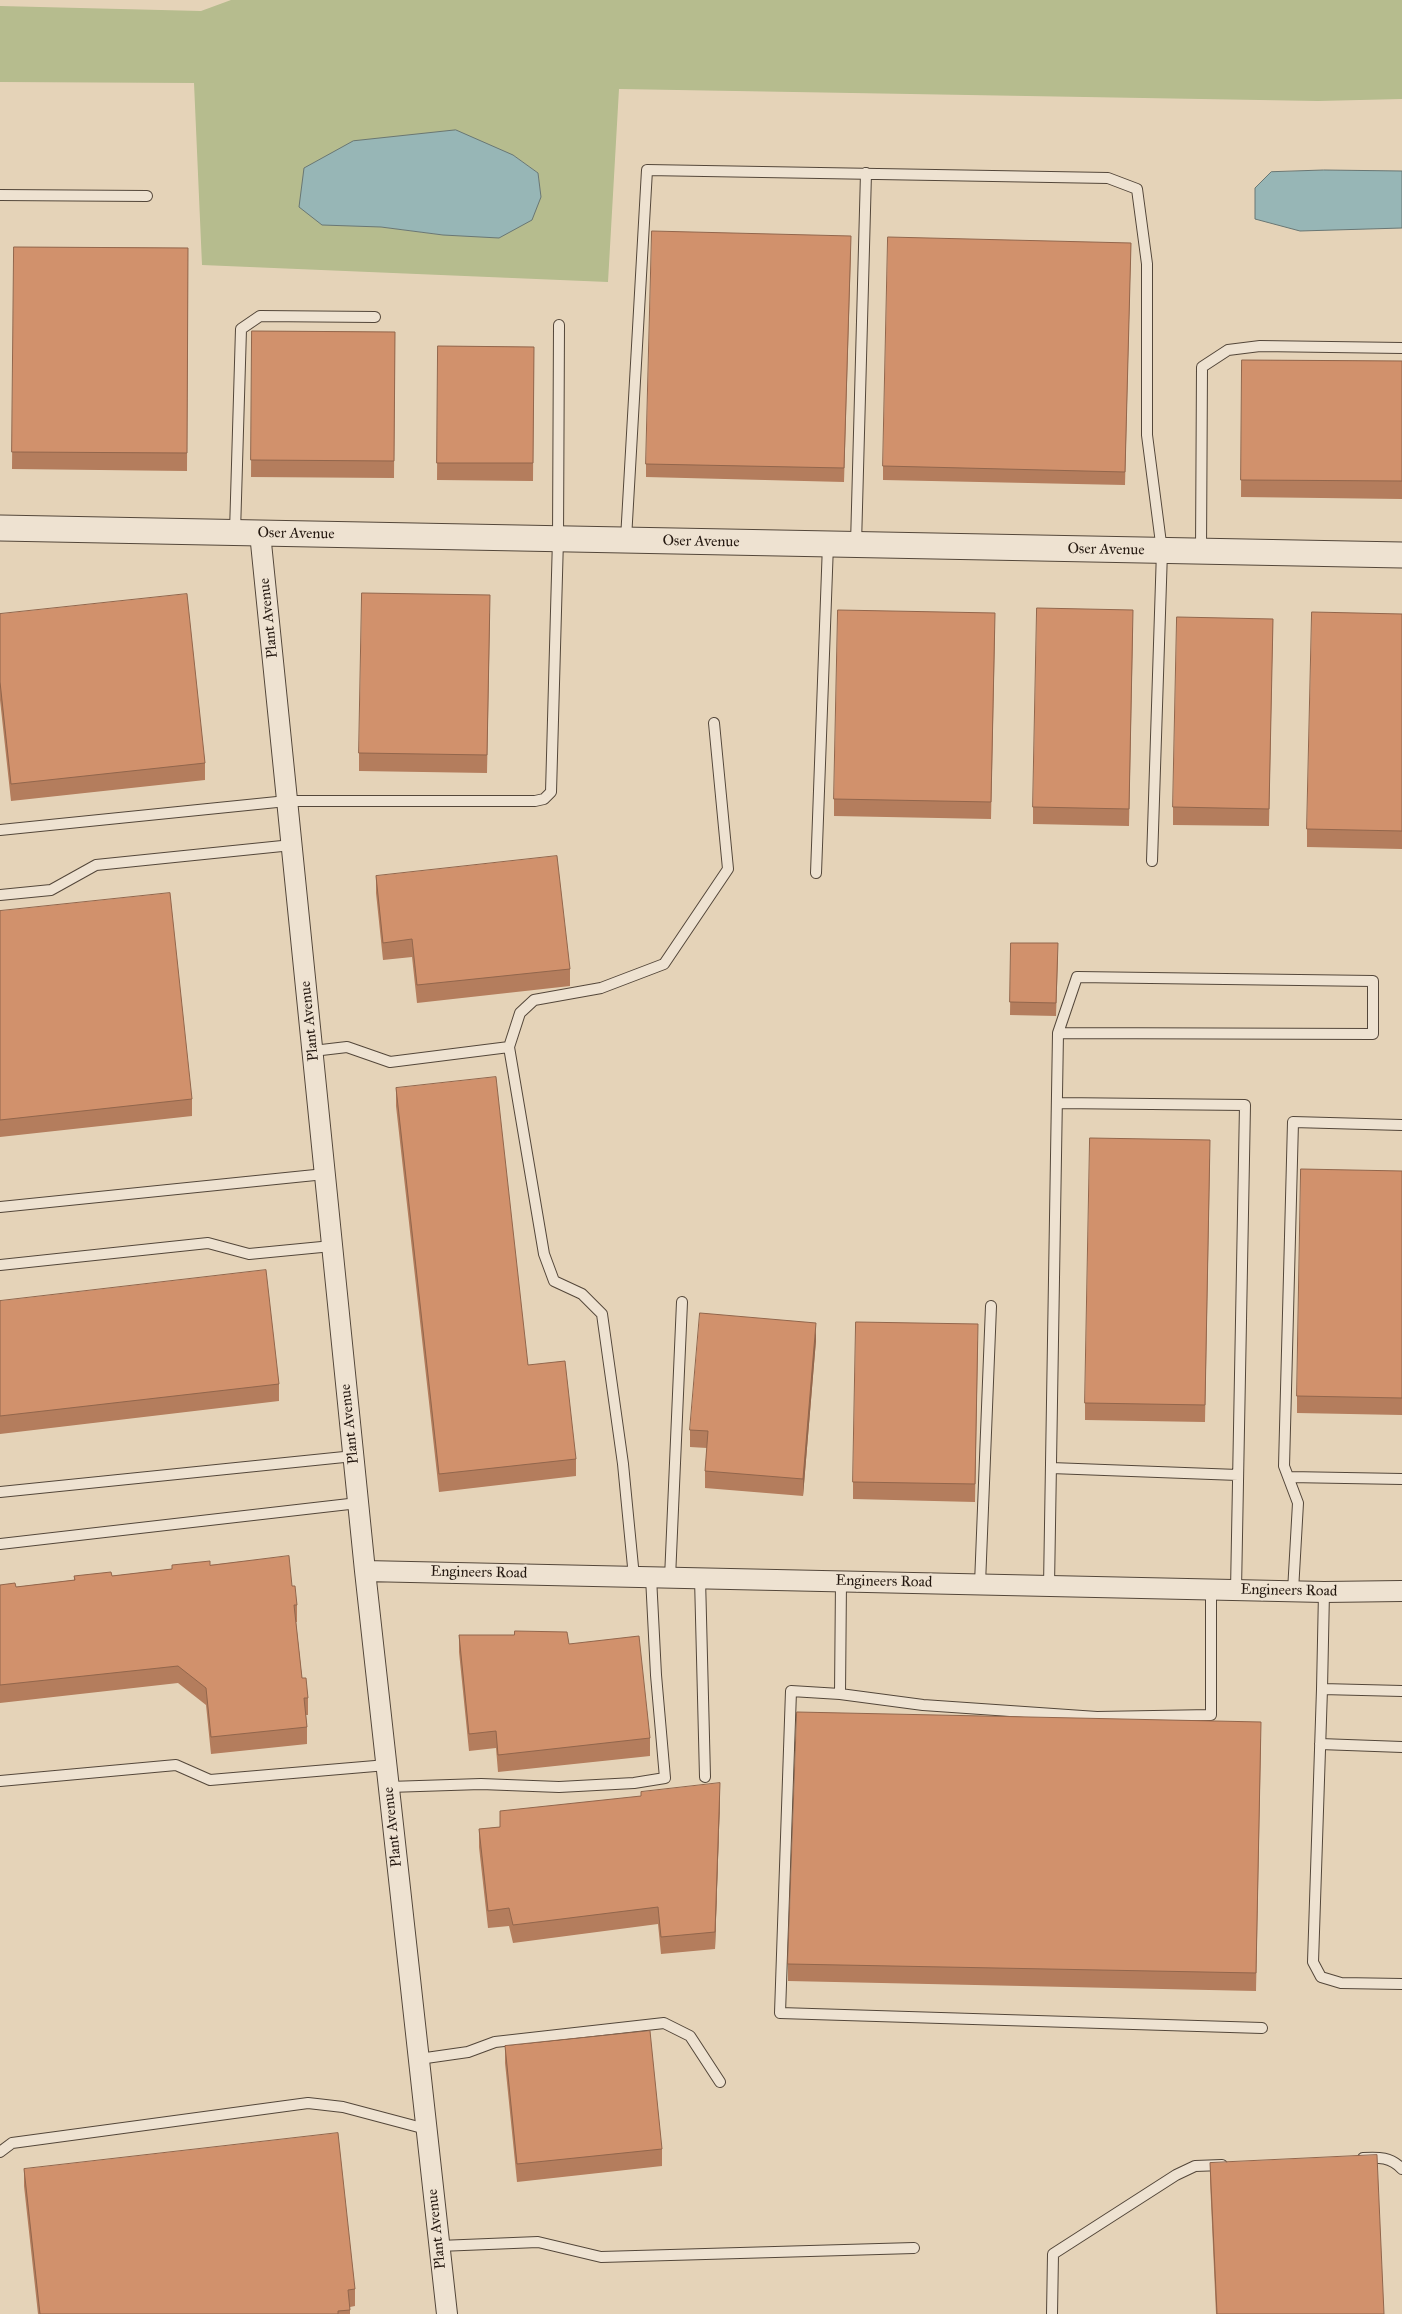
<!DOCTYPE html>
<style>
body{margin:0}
canvas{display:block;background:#e5d3b8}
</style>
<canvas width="1402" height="2314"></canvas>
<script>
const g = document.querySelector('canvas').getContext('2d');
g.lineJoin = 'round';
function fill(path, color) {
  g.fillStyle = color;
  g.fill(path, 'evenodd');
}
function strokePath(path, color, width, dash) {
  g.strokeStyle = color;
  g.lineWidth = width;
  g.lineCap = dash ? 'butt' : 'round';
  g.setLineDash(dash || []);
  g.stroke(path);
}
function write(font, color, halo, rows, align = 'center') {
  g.font = font + ' "IM FELL Great Primer",serif';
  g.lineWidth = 4.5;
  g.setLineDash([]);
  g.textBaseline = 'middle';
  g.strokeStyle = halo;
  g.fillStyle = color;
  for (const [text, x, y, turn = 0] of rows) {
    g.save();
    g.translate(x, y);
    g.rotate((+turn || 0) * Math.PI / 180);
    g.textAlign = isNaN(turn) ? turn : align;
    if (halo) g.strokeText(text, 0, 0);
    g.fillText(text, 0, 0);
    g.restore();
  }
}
fill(new Path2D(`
 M231,0h1171v99l-84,2 -699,-12 -11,193 -406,-17 -8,-182 -194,-1v-76l201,5zM513,155l25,18 3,24 -98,38 -62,-8z`), '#b6bc8e');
const water = new Path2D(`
 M456,130l57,25 25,18 3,24 -9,23 -33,18 -56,-3 -62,-8 -59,-2 -23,-18 5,-39 49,-27z
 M1324,170l78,1v57l-102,3 -45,-12v-31l16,-16z`);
fill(water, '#97b6b6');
strokePath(water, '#697774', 1);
const service = new Path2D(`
 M0,195l147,1
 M235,532l6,-203 19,-13 115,1
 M626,539l21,-369 461,8 29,11 10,75v171l15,116 -10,310
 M856,544l10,-371
 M1201,551l1,-184 26,-17 32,-4 142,2
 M0,830l287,-29h248l9,-2 7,-7 7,-253 1,-214
 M816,873l12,-329
 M0,895l51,-5 45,-25 196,-20
 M509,1047l11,-34 14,-13 67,-12 63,-24 64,-95 -14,-146
 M313,1051l34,-4 43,15 119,-15 35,207 10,27 28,13 20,20 21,150 11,113
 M1058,1103l187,2 -9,485
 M0,1207l325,-33
 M0,1265l208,-22 41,11 83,-8
 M1051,1468l187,7
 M1289,1477l113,2
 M0,1492l354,-36
 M0,1544l358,-41
 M670,1578l12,-276
 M700,1578l5,199
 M841,1581l-1,113 -49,-3 -11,322 482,15
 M980,1584l11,-278
 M1049,1586l9,-553 19,-56 296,4v53l-315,-1
 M1293,1591l5,-88 -14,-37 9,-344 109,3
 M1324,1592l-2,97 80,2
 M1322,1689l-9,273 8,15 20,6 61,1
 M840,1694l83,11 174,12 114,-2v-126
 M1320,1744l82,3
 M0,1781l176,-16 34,15 177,-15
 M389,1787l92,-3 78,3 75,-4 31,-5 -9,-103 -5,-98
 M419,2059l49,-7 27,-10 169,-19 26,13 30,46
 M0,2152l12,-9 296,-40 35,4 83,22
 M1363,2158c16,-1 28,-1 39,11
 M439,2246l99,-4 63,15 313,-9
 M1052,2314l1,-60 123,-79 19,-9 27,-1`);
const minor = new Path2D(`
 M260,533l105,1038 82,743
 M365,1571l959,21 78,-1`);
const tertiary = new Path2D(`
 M0,528l1402,27`);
strokePath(service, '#54473a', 12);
strokePath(minor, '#54473a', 22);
strokePath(tertiary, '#54473a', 27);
strokePath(service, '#eee2d1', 10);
strokePath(minor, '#eee2d1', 20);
strokePath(tertiary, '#eee2d1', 25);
fill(new Path2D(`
 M1131,243l-6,242 -242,-5v-14z
 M14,247l174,1 -1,223 -175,-2z
 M851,249l-7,233 -198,-5v-13z
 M252,331l143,1 -1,146 -143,-1z
 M438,346l96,1 -1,134 -96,-1z
 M1242,360l160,1v138l-161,-2z
 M490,613l-3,160 -128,-2v-18z
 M0,614l205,149v17l-194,21 -11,-101z
 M1402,614v235l-95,-2v-18z
 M1273,619l-4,207 -96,-1v-18z
 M1133,627l-4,199 -96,-2v-17z
 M995,630l-4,189 -157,-3v-17z
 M376,876l194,93v17l-153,17 -5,-46 -29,3 -7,-67z
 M0,911l192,188v17l-192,21z
 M1011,943l47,14 -2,59 -46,-1z
 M396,1088l132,277 48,94v17l-137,16 -43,-386z
 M1210,1158l-5,264 -120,-2v-17z
 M1402,1171v244l-105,-2v-17z
 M0,1301l279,83v17l-279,33z
 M816,1340l-13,156 -98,-8v-17l2,-23 -17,-1v-17z
 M978,1341l-3,161 -122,-3v-17z
 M172,1565h38l82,21 5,19v17h-1l6,56 6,20v17h-2l1,12v17l-96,10 -5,-49 -28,-22 -178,20v-118l16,2 58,-7v-4h38l60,-7z
 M459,1635l110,9 81,94v18l-152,16 -2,-24 -27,3 -10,-99z
 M1261,1739l-5,252 -468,-10v-17z
 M641,1792l79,8 -5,149 -54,5 -3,-30 -145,19 -4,-17 -21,2 -9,-81v-18l21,-2 141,-31z
 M505,2046l157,103v17l-145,16 -12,-119z
 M1210,2163l174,151h-168l-6,-134z
 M24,2169l331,120v17l-5,1v7h-312l-14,-128z`), '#b47d5d');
fill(new Path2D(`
 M816,1323v17l-13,156v-17z
 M720,1783v17l-5,149v-17z`), '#92664c');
const building = new Path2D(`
 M652,231l199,5 -7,232 -198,-4z
 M888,237l243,6 -6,229 -242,-6z
 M14,247l174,1 -1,205 -175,-1z
 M252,331l143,1 -1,129 -143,-1z
 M438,346l96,1 -1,116h-96z
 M1242,360l160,1v120l-161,-1z
 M362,593l128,2 -3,160 -128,-2z
 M187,594l18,169 -194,21 -11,-102v-68z
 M1037,608l96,2 -4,199 -96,-2z
 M838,610l157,3 -4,189 -157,-3z
 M1312,612l90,2v217l-95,-2z
 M1177,617l96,2 -4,190 -96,-2z
 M557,856l13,113 -153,16 -5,-46 -29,4 -7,-67z
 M170,893l22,206 -192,21v-209z
 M1011,943h47l-2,60 -46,-1z
 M496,1077l32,288 37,-4 11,98 -137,15 -43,-386z
 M1090,1138l120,2 -5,265 -120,-2z
 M1301,1169l101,2v227l-105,-2z
 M266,1270l13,114 -279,32v-115z
 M700,1313l116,10 -13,156 -98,-8 3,-40 -18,-1z
 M856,1322l122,2 -3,160 -122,-2z
 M289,1556l3,30h3l2,19h-3l8,73h4l2,20h-4l3,29 -96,10 -5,-49 -28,-22 -178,19v-100l15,-2 1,4 59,-7 -1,-4 37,-4 1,4 60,-7v-4l38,-4v4z
 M515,1631l52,1 2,12 70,-8 11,102 -152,17 -2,-24 -27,3 -10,-99h55z
 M797,1712l464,10 -5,251 -468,-9z
 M720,1783l-5,149 -54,5 -3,-30 -145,18 -4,-17 -21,3 -9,-82 21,-2v-16l141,-15v-4z
 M650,2031l12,118 -145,15 -12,-118z
 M338,2133l17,156 -7,1 2,20 -12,1v3h-298l-16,-145z
 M1377,2155l7,159h-167l-7,-151z`);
fill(building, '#d1916c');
strokePath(building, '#92664c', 1);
write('15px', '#241810', '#eee2d1', [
 ["Oser Avenue",296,534,1],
 ["Oser Avenue",701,542,1],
 ["Oser Avenue",1106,550,1],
 ["Plant Avenue",269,618,-96],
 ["Plant Avenue",310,1021,-96],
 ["Plant Avenue",350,1424,-96],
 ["Engineers Road",479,1573,1],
 ["Engineers Road",884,1582,1],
 ["Engineers Road",1289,1591,1],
 ["Plant Avenue",393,1827,-96],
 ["Plant Avenue",437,2229,-96]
]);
</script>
